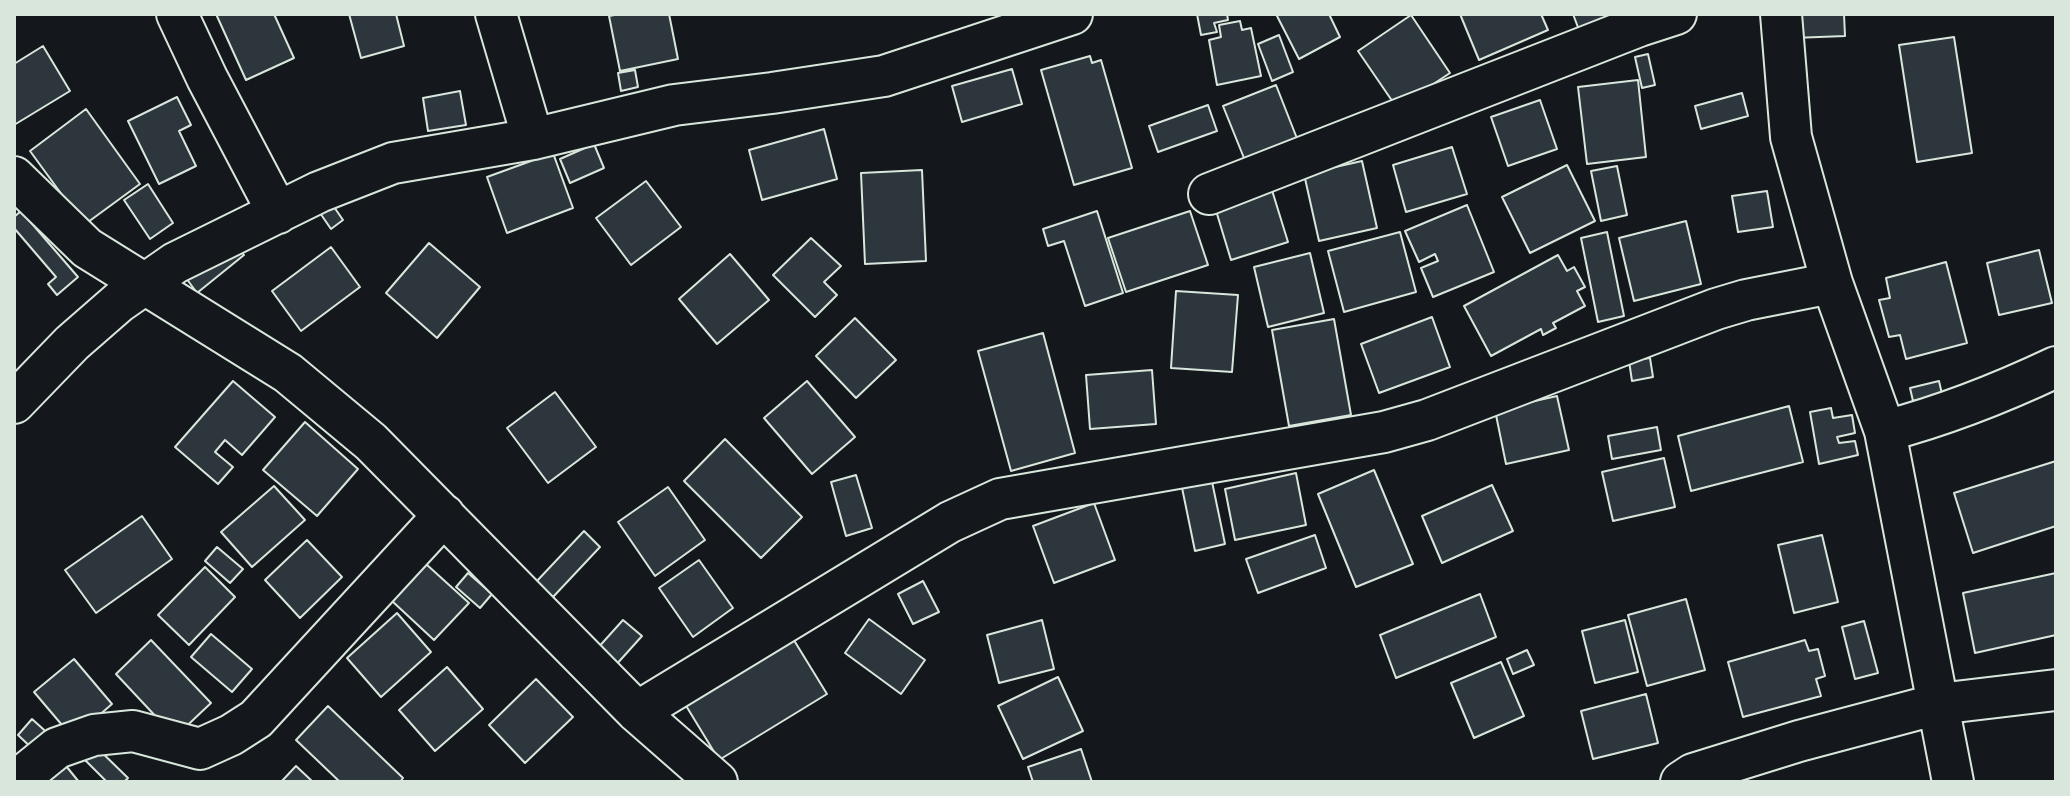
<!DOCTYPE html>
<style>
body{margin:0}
#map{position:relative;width:2070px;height:796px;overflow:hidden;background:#14181c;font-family:Georgia,serif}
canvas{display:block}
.frame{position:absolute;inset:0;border:16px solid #d8e6dc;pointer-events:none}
</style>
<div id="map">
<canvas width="2070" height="796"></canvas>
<div class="frame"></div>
</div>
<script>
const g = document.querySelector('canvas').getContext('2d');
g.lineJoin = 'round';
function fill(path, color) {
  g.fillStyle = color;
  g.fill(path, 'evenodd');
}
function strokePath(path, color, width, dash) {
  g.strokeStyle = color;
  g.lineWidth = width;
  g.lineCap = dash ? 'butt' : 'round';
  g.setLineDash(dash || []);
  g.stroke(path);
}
const building = new Path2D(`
 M216,14h58l20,44 -48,22z
 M349,14h47l8,32 -43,12z
 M620,14h49l9,45 -58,12 -11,-55z
 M1197,14h30l1,6 -14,3 3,9 -16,3z
 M1276,14h53l11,23 -41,22z
 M1460,14h81l7,16 -69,30z
 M1573,14h46l-40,16z
 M1792,14h52l1,22 -52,2z
 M1411,15l39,58 -53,35 -39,-57z
 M1240,21l2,9 9,-2 10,48 -44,9 -8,-45 12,-3 -2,-12z
 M1279,35l14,37 -21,9 -14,-37z
 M1954,37l18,116 -55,9 -18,-117z
 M43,46l27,45 -56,34v-61z
 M1648,54l7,31 -13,3 -7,-31z
 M1090,56l2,7 9,-3 31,108 -58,17 -33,-115z
 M1012,69l10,35 -60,18 -10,-36z
 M635,70l3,17 -17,4 -3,-18z
 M1638,80l8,77 -59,7 -9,-77z
 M1276,85l22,56 -52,22 -23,-57z
 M460,91l6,34 -38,6 -5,-33z
 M1742,93l6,23 -47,13 -6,-23z
 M177,97l14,28 -12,6 17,35 -37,18 -31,-63z
 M1540,100l17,49 -49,17 -17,-49z
 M1208,105l9,26 -59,21 -9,-26z
 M86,109l54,75 -56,41 -54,-74z
 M824,129l13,50 -75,21 -13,-50z
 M594,144l10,24 -34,15 -10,-24z
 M1452,147l15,47 -61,18 -13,-47z
 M553,153l20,55 -66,25 -20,-56z
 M1362,161l15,67 -58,13 -15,-67z
 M1567,165l28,56 -65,32 -28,-56z
 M1617,166l10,49 -26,6 -10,-50z
 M922,170l4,91 -61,3 -4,-91z
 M646,181l35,46 -50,38 -35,-47z
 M148,184l25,39 -23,16 -26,-39z
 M1271,187l17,55 -57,18 -17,-56z
 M1767,191l6,36 -35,5 -6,-36z
 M332,204l11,16 -12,9 -11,-16z
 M1467,205l27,67 -61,25 -12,-29 17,-7 -3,-7 -16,8 -14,-31z
 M21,211l57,66 -21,18 -9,-11 8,-7 -42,-49v-11z
 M1097,211l26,82 -38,13 -21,-65 -16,5 -5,-17z
 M1190,211l18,54 -82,27 -18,-54z
 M1686,221l15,63 -67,17 -15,-63z
 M1400,232l16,60 -72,20 -16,-61z
 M1607,232l17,84 -26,6 -17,-84z
 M811,238l30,28 -17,16 13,13 -22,22 -42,-42z
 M232,240l12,15 -47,38 -11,-15z
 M429,243l51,44 -43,51 -51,-45z
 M331,247l29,40 -59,44 -29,-40z
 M2039,250l13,53 -53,12 -12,-52z
 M1310,253l14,60 -56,14 -14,-60z
 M730,254l39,46 -52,44 -38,-45z
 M1558,255l9,16 7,-4 11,20 -8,4 8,15 -32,17 3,5 -13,7 -2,-6 -50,27 -27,-50z
 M1946,262l21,81 -61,16 -6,-24 -11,2 -10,-37 11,-2 -4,-20z
 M1176,291l62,4 -6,77 -61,-4z
 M1432,317l18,50 -71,26 -18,-49z
 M855,318l41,42 -40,38 -40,-42z
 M1334,319l17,96 -62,11 -17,-96z
 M1043,333l32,120 -64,18 -33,-120z
 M1650,358l3,19 -21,4 -3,-20z
 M1152,370l4,54 -66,5 -4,-54z
 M233,381l42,36 -33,38 -17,-15 -10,12 18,15 -15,17 -43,-37z
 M807,381l48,56 -43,37 -48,-56z
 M1939,381l3,13 -29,7 -3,-13z
 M555,392l41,55 -48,36 -41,-55z
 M1557,396l12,54 -63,14 -11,-54z
 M1789,406l14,56 -112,29 -13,-55z
 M1831,408l2,10 19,-3 3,18 -18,4 2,6 16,-2 3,14 -39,9 -9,-52z
 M305,422l53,47 -41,47 -54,-46z
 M1657,427l4,23 -49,9 -4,-23z
 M725,439l77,78 -41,41 -77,-77z
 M1664,458l11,49 -62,14 -11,-49z
 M2056,461v65l-83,27 -19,-60z
 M1374,470l39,94 -57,23 -38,-93z
 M1210,472l15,72 -30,7 -15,-73z
 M1296,473l10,52 -71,15 -10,-51z
 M856,475l16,53 -26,8 -15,-54z
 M1492,485l21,46 -71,32 -20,-47z
 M274,486l31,34 -53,47 -31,-35z
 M668,487l37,53 -50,36 -37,-54z
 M1094,503l21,57 -61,23 -21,-57z
 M142,516l30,43 -76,54 -31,-43z
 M584,531l16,16 -47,50 -17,-15z
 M1315,535l11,33 -68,25 -12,-34z
 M1822,535l16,67 -44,11 -16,-68z
 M307,540l35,37 -42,41 -35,-38z
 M217,547l26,22 -13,14 -25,-22z
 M699,560l34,48 -40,29 -34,-49z
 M426,564l43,39 -35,37 -42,-39z
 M205,567l30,30 -46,48 -31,-30z
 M468,573l24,21 -12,14 -24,-21z
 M2056,573v62l-81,18 -12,-60z
 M923,581l16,31 -26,12 -15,-30z
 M1480,594l16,43 -100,41 -16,-43z
 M1686,599l19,71 -58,16 -19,-71z
 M397,613l34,39 -50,45 -34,-39z
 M869,619l56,41 -24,34 -56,-41z
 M623,620l19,16 -27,30 -19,-16z
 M1042,620l12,49 -55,14 -12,-48z
 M1625,620l13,52 -43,11 -13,-52z
 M1864,621l14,52 -23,6 -13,-52z
 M211,634l41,35 -20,23 -41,-35z
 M792,637l35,57 -108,66 -34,-56z
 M151,640l60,63 -36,34 -59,-63z
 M1805,640l4,11 9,-2 7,27 -9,3 5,17 -78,21 -15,-55z
 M1527,650l7,15 -21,9 -6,-15z
 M74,659l38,45 -39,34 -39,-46z
 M1501,662l23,54 -50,22 -23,-55z
 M447,667l36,42 -48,42 -36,-41z
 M1058,677l25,54 -60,28 -25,-53z
 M536,679l37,38 -48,46 -36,-38z
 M1646,694l12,49 -65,16 -12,-48z
 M328,706l75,72 -3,4h-60l-44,-42z
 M32,719l21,19 -15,16 -20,-19z
 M90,741l38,37 -4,4h-17l-29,-29z
 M1081,749l11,33h-59l-5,-15z
 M58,756l21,26h-53z
 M296,766l17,16h-32z`);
fill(building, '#2c363c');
strokePath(building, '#d8e6dc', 2);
const minor = new Path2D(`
 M177,14l30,64 71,135
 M496,14l37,125
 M1781,14l10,123 41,146 53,148 68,351
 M14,177l73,71 201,125 83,69 266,270 80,70
 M1209,194l430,-168 37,-12
 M14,403l58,-60 47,-41 56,-39 144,-71 74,-29 140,-24 141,-34 98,-12 112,-17 188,-62
 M1885,431c61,-16 114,-37 171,-64
 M637,712l313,-190 50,-23 384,-67 43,-12 289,-111 30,-9 86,-17
 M15,782l42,-34 37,-13 39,-4 67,18 31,-14 25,-16 188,-204
 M1681,782l12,-8 106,-33 139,-37 118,-14`);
strokePath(minor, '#d8e6dc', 44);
strokePath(minor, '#14181c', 40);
</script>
